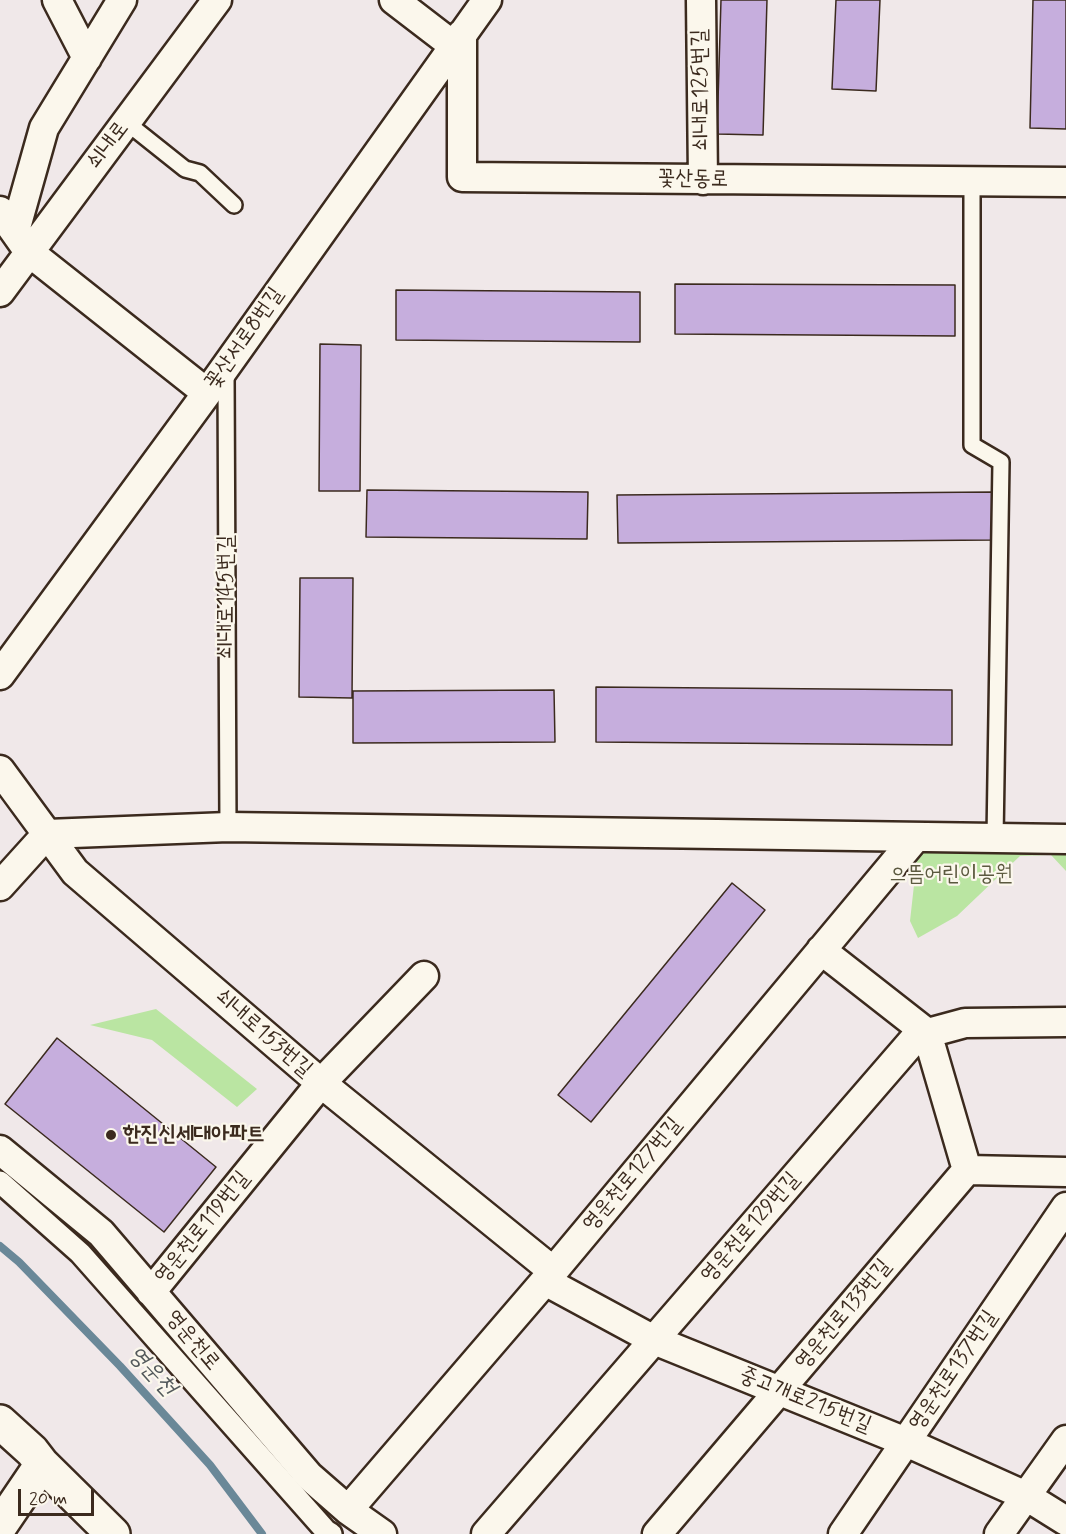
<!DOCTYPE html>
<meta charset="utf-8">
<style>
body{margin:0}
#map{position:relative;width:1066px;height:1534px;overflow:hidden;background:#f0e8e9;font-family:Mynerve,sans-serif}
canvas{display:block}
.scale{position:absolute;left:18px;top:1489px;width:76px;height:27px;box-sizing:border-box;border:3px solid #3b2a1e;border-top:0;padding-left:8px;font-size:18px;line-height:21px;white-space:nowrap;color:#3b2a1e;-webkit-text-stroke:4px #fbf7ec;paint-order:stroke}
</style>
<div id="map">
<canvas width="1066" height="1534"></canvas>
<div class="scale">20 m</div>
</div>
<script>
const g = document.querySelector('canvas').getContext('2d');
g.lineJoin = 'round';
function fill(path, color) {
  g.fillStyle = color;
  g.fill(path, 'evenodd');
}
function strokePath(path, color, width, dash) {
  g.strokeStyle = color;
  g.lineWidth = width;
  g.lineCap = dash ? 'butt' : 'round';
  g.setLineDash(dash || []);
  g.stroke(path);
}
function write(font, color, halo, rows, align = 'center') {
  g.font = font + ' Mynerve,"Poor Story",sans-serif';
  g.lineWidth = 4.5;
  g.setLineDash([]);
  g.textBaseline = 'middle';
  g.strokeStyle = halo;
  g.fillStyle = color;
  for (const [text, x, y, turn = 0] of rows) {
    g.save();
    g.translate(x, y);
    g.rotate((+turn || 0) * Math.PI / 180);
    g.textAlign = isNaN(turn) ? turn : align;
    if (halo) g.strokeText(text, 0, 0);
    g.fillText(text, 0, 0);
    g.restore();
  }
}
fill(new Path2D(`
 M919,840l147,1v30l-15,-16 -31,1 -63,60 -39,22 -8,-17z
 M156,1009l101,80 -20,18 -85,-67 -62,-15z`), '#bae5a2');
strokePath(new Path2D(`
 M0,1246l19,16 101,104 90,99 52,69`), '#6a8898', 8);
const building = new Path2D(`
 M721,0h46l-4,135 -46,-1z
 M836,0h44l-4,91 -44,-2z
 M1033,0h33v129l-36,-1z
 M675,284l280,1v51l-280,-2z
 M396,290l244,2v50l-244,-2z
 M320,344l41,1 -1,146h-41z
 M367,490l221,2 -1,47 -221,-2z
 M993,492v48l-375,3 -1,-48z
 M300,578h53l-1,120 -53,-1z
 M596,687l356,3v55l-356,-3z
 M554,690l1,52 -202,1v-52z
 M732,883l33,27 -174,212 -33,-27z
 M57,1038l159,129 -52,65 -159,-128z`);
fill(building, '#c6aedd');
strokePath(building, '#3b2a1e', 1.5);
const service = new Path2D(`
 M126,122l59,47 15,4 34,32
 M972,181v264l29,17 -6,376
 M226,373l2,454`);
const pedestrian = new Path2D(`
 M0,1182l80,71 246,278 5,3`);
const minor = new Path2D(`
 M57,0l30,58
 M394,0l60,46
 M701,0l2,180
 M462,34v143l604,5
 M0,211l29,41 178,141
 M15,231l29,-103 78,-128
 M0,292l217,-292
 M0,675l207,-282 280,-393
 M0,770l75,102 246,211 232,188
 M0,886l47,-52 181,-7 838,12
 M821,950l106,83 40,137
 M0,1150l101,83 208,243 39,34 34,24
 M545,1281l109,59 252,102 120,54 40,25
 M151,1292l170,-209 103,-107
 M348,1510l197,-229 371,-444
 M486,1534l431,-498 48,-13 101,-1
 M657,1534l310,-364 99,2
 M843,1534l223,-327
 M999,1534l67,-94`);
const tertiary = new Path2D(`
 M0,1422l32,29 10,13 71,70
 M0,1526l42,-62`);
strokePath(service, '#3b2a1e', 20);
strokePath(pedestrian, '#3b2a1e', 26);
strokePath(minor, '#3b2a1e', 33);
strokePath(tertiary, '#3b2a1e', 38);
strokePath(service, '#fbf7ec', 15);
strokePath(pedestrian, '#fbf7ec', 21);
strokePath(minor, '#fbf7ec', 28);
strokePath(tertiary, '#fbf7ec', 33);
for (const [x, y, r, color] of [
 [111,1135,6,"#3b2a1e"]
]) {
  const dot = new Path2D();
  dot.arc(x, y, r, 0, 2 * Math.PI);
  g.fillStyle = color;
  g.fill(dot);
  strokePath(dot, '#fbf7ec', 2);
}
write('22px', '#3b2a1e', '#fbf7ec', [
 ["쇠내로125번길",702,90,-91],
 ["쇠내로",109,146,-53],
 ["꽃산동로",693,180,1],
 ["꽃산서로8번길",245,339,-55],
 ["쇠내로145번길",227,597,-90],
 ["쇠내로153번길",263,1034,41],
 ["영운천로127번길",633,1175,-50],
 ["영운천로119번길",203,1228,-51],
 ["영운천로129번길",751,1228,-49],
 ["영운천로133번길",844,1315,-50],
 ["영운천로",192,1341,50],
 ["영운천로137번길",954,1371,-56],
 ["중고개로215번길",805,1401,22]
]);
write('22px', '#5b593f', '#fbf7ec', [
 ["으뜸어린이공원",951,875]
]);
write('bold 22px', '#3b2a1e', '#fbf7ec', [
 ["한진신세대아파트",123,1135]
], 'left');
write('italic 24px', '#53595b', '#fbf7ec', [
 ["영운천",151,1372,47]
]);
</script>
